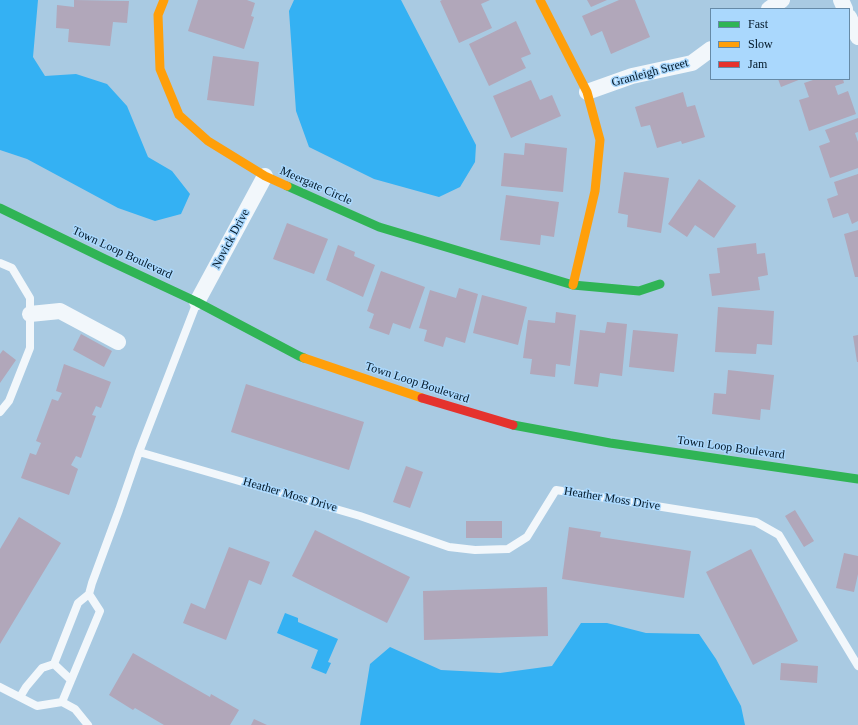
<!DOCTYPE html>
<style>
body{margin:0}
#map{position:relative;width:858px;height:725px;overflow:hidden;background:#a9cae2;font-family:"Times New Roman",serif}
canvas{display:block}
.legend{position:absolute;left:710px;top:8px;width:140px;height:72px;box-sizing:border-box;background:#aad8fd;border:1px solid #668aa7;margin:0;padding:5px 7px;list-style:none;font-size:12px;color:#011626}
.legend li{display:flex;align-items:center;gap:8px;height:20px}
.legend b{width:20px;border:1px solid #668aa7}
</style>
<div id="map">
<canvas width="858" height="725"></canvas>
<ul class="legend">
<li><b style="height:5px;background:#30b455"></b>Fast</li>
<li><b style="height:5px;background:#ff9f0a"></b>Slow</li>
<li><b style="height:5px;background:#e5322d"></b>Jam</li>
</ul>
</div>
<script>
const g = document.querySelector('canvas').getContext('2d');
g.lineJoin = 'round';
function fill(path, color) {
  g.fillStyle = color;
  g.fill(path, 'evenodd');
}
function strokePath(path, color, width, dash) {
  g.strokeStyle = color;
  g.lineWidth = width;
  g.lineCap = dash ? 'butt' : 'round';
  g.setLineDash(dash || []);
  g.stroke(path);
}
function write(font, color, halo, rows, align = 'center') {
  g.font = font + ' "Times New Roman",serif';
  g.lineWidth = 3;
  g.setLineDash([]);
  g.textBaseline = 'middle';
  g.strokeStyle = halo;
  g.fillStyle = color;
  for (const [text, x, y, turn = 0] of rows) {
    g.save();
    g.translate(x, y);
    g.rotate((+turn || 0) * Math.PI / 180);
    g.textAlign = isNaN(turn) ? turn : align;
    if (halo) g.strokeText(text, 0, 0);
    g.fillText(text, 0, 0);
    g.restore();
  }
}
fill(new Path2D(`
 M0,0h38l-5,57 12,19 31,-2 31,10 20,22 21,51 24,14 18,23 -9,20 -26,7 -37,-13 -91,-49 -27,-9z
 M294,0h107l75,145 -1,17 -15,25 -21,10 -65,-18 -65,-32 -13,-36 -7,-100z
 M285,613l13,5v4l40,17 -10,23 3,1 -5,11 -15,-6 7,-18 -41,-17z
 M581,623h26l39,10 53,1 17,25 25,47 4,19h-385l10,-61 20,-17 51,23 59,3 52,-7z`), '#34b1f3');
fill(new Path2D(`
 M74,0l55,1 -2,22 -14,-1 -3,24 -42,-4 1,-13 -13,-1 1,-23 17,2z
 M198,0h49l8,3 -4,13 3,1 -10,32 -56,-18z
 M442,0h48l-9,4 11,24 -33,15 -19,-42z
 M587,0h20l-16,7z
 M619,0h16l15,37 -39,17 -9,-23 -11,5 -9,-20z
 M516,21l15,33 -10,4 5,10 -37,18 -20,-42z
 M213,56l46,6 -5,44 -47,-6z
 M778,79h23l-20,8z
 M816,79h27l1,4 -9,3 3,9 10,-4 8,23 -47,17 -10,-31 10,-3 -5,-14z
 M531,80l9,20 12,-5 9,21 -50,22 -18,-42z
 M683,92l4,15 8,-2 10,32 -23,7 -1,-3 -24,7 -7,-23 -9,2 -6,-20z
 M858,118v14l-3,1 3,9v26l-28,10 -11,-32 11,-4 -5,-12z
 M525,143l42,5 -4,44 -62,-6 3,-33 20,2z
 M624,172l45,6 -8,55 -34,-6 1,-12 -10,-2z
 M858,174v47l-6,3 -4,-11 -15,5 -6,-19 11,-4 -4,-13z
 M699,179l37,27 -22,32 -19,-13 -8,12 -19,-13z
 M506,195l53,7 -5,35 -13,-2 -1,10 -40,-5z
 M287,223l41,16 -14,35 -41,-15z
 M858,230v47h-3l-11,-43z
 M756,243l1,11 8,-1 3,22 -10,2 2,13 -48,6 -3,-22 11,-1 -3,-25z
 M338,245l17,7 -1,4 21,9 -12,32 -37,-17z
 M381,271l44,16 -15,42 -17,-6 -4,12 -20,-7 5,-14 -7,-3z
 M459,288l19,6 -13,49 -19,-6 -3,10 -19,-6 3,-11 -8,-2 11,-38 26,8z
 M482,295l45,12 -9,38 -45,-12z
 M718,307l56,4 -2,34 -15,-1 -1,10 -41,-2z
 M556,312l20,3 -6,51 -14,-2 -1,13 -25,-3 2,-15 -9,-1 5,-38 27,3z
 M607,322l20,2 -5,52 -22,-3 -2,14 -24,-3 6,-54 25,3z
 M633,330l45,4 -4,38 -45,-5z
 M81,334l31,17 -8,16 -31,-17z
 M858,335v27h-1l-4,-26z
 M3,350l13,10 -16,23v-29z
 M64,364l47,18 -10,26 -5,-2 -4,9 4,1 -15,42 -5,-2 -5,9 7,4 -9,26 -48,-17 9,-25 6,2 5,-12 -5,-2 16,-42 6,2 4,-8 -6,-2z
 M728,370l46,5 -4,35 -9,-1 -1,11 -48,-6 2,-21 12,1z
 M246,384l118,38 -15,48 -118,-38z
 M406,466l17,6 -13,36 -17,-6z
 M795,510l19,31 -10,6 -19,-31z
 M19,517l42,26 -61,101v-95z
 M466,521h36v17h-36z
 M569,527l32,5 -1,5 91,14 -7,47 -122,-19z
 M315,530l95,47 -23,46 -95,-47z
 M229,547l41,15 -9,23 -12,-5 -23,60 -43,-17 8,-20 14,6z
 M751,549l47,92 -45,24 -47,-93z
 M844,553l14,3v18l-4,18 -18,-4z
 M547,587l1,49 -124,4 -1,-49z
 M133,653l77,44 1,-3 28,16 -9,15h-66l-29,-17 -2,2 -24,-15z
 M781,663l37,3 -1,17 -37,-3z
 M254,719l13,6h-16z`), '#b1a7ba');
strokePath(new Path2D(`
 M0,263l12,5 18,30v50l-21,53 -9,11
 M139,452l221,64 89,31 26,3 33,-1 19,-12 29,-47 200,32 23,13 79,131
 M54,664l17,16
 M0,687l37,19 25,-4
 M20,697l6,-10 16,-19 12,-4 24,-61 11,-9 3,-11 27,-73 20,-58 58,-150
 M62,702l38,-91 -11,-17
 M62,702l13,7 13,16`), '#f2f7fb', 8);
strokePath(new Path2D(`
 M841,0l4,9
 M769,9l13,-9
 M849,17l9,20
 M587,92l45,-16 60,-13 19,-14
 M197,302l68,-126
 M30,314l30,-3 58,31`), '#f2f7fb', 16);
strokePath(new Path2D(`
 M287,186l92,41 194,58 66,6 21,-7
 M0,208l105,51 92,43 102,54 5,2
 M513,425l97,18 248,36`), '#30b455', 9);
strokePath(new Path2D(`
 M164,0l-6,15 2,54 19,46 29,26 57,35 22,10
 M540,0l47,92 13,48 -5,51 -22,94
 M304,358l118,40`), '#ff9f0a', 9);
strokePath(new Path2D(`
 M422,398l91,27`), '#e5322d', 9);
write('12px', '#011626', '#aad8fd', [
 ["Granleigh Street",650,73,-15],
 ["Meergate Circle",316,186,24],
 ["Novick Drive",231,239,-62],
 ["Town Loop Boulevard",122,253,25],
 ["Town Loop Boulevard",417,383,18],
 ["Town Loop Boulevard",731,448,8],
 ["Heather Moss Drive",290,495,16],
 ["Heather Moss Drive",612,499,9]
]);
</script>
